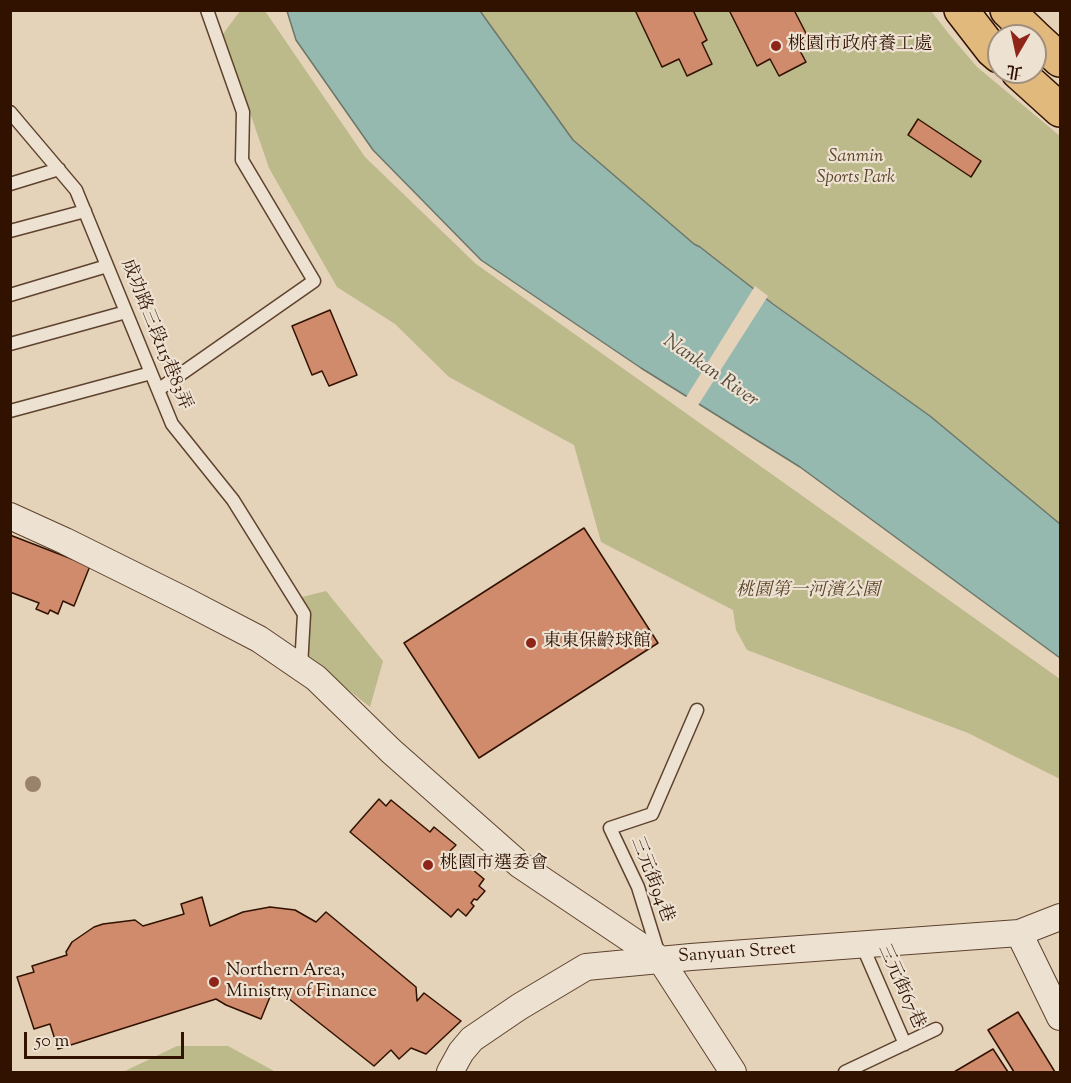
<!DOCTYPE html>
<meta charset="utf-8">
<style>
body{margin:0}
#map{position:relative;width:1071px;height:1083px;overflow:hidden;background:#e4d2b9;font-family:"Sorts Mill Goudy","Noto Serif TC",serif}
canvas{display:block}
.frame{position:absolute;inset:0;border:12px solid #311200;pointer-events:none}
.north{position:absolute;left:987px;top:24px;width:60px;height:60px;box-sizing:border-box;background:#ede2d2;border:2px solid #a28f7e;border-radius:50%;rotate:189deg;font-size:16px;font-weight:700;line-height:24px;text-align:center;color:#311200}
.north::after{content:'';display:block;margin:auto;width:21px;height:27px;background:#8f2418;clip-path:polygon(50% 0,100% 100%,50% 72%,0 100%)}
.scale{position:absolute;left:24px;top:1032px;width:160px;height:27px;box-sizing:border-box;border:3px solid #311200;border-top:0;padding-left:8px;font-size:18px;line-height:21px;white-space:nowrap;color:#311200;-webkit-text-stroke:4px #ede2d2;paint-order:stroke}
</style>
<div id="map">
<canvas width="1071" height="1083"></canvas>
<div class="frame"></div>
<div class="north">北</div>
<div class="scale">50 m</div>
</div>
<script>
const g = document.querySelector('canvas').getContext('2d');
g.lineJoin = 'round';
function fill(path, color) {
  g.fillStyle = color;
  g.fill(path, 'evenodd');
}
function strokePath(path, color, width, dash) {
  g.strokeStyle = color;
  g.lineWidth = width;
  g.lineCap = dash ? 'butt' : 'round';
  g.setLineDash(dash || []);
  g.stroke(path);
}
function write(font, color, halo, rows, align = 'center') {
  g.font = font + ' "Sorts Mill Goudy","Noto Serif TC",serif';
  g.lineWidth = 4.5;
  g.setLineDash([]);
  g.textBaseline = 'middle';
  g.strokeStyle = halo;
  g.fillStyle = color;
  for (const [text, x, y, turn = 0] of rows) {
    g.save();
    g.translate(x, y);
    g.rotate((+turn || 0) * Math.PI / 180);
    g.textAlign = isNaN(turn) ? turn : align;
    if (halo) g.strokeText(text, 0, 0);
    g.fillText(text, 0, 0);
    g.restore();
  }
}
fill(new Path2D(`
 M240,11h25l100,146 111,107 584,415v100l-92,-46 -221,-83 -11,-20 -3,-20 -132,-68 -27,-97 -125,-68 -54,-53 -58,-37 -68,-119 -46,-134z
 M480,11h451l18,23 28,33 83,69v389l-130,-109 -159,-114 -71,-55 -6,-3 -121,-104z
 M326,591l57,70 -13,46 -62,-49 2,-41 -8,-20z
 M177,1046h51l48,26h-153z`), '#bcba8a');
const water = new Path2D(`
 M287,11h193l93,129 121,104 6,3 73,57 157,112 130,108v134l-260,-191 -159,-99 -160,-108 -108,-110 -77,-110z`);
fill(water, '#95b8af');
strokePath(water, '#6d7669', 1.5);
fill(new Path2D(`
 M755,286l13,10 -71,111 -12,-8z`), '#e4d2b9');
const building = new Path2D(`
 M635,10h58l14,30 -5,3 10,21 -25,12 -8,-17 -17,8z
 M729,10h65l17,33 -12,6 7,13 -27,14 -9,-17 -13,7z
 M918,119l63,42 -10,16 -63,-42z
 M330,310l27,65 -28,11 -7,-15 -10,4 -20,-49z
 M584,528l74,115 -179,115 -75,-115z
 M10,535l80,31 -16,40 -11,-5 -5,13 -8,-4 -2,4 -12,-5 3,-6 -29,-11z
 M379,799l7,7 5,-6 39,32 4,-5 22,18 -6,6 34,28 -5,7 6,5 -8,9 -3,-1 -3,4 3,3 -8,10 -8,-7 -7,8 -101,-85z
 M202,897l8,29 33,-14 27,-5 25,3 21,12 10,-10 90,75 1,14 7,-8 37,28 -35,33 -15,-6 -12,11 -8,-9 -17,16 -100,-79 -13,32 -35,-14 -10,-6 -158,50 -8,-25 -16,5 -17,-52 17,-5 -2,-6 35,-11 -1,-3 6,-10 22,-15 9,-3 32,-4 8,6 41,-12 -3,-10z
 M1018,1012l37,60h-41l-26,-42z
 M993,1049l15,23h-54z`);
fill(building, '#cf8b6b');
strokePath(building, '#311200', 1.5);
const service = new Path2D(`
 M10,112l66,78 96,234 61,76 71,114 -3,53
 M10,184l49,-15
 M10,231l75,-20
 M10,295l97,-29
 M10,344l116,-32
 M158,390l156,-109 -72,-121 1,-48 -36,-102
 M10,411l141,-38
 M862,945l43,99
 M659,955l-21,-68 -28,-59 42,-14 45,-104
 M845,1072l91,-43`);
const minor = new Path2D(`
 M10,516l55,25 121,60 73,38 57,39 75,73 129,114 140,94 73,113
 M1019,933l41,84
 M450,1072l11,-20 11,-13 47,-32 67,-40 105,-10 328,-24 41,-16`);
const primary = new Path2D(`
 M961,10l31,40 7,6
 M1007,10l27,26
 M1035,37l25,23
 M1018,72l42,38`);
strokePath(service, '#5e422e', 15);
strokePath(minor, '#5e422e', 28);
strokePath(primary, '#311200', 36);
strokePath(service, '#ede2d2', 12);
strokePath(minor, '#ede2d2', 26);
strokePath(primary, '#e2b97c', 33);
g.fillStyle = '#99846a';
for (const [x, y] of [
 [33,784]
]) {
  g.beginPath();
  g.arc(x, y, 8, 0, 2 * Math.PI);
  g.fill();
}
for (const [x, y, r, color] of [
 [776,46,6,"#8f2418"],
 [531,643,6,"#8f2418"],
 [428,865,6,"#8f2418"],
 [214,982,6,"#8f2418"]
]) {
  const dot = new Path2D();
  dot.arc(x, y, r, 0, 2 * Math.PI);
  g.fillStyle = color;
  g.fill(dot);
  strokePath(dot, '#ede2d2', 2);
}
write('18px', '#311200', '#ede2d2', [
 ["桃園市政府養工處",788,46],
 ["東東保齡球館",543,643],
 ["桃園市選委會",440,865],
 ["Northern Area,",226,972],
 ["Ministry of Finance",226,993]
], 'left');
write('italic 18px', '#5b4429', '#ede2d2', [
 ["Sanmin",856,158],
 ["Sports Park",856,179],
 ["桃園第一河濱公園",808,592]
]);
write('18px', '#311200', '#ede2d2', [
 ["成功路三段115巷83弄",155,335,68],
 ["三元街94巷",651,880,69],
 ["Sanyuan Street",737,954,-4],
 ["三元街67巷",900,987,66]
]);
write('italic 20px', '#544c3d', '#ede2d2', [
 ["Nankan River",710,372,35]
]);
</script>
